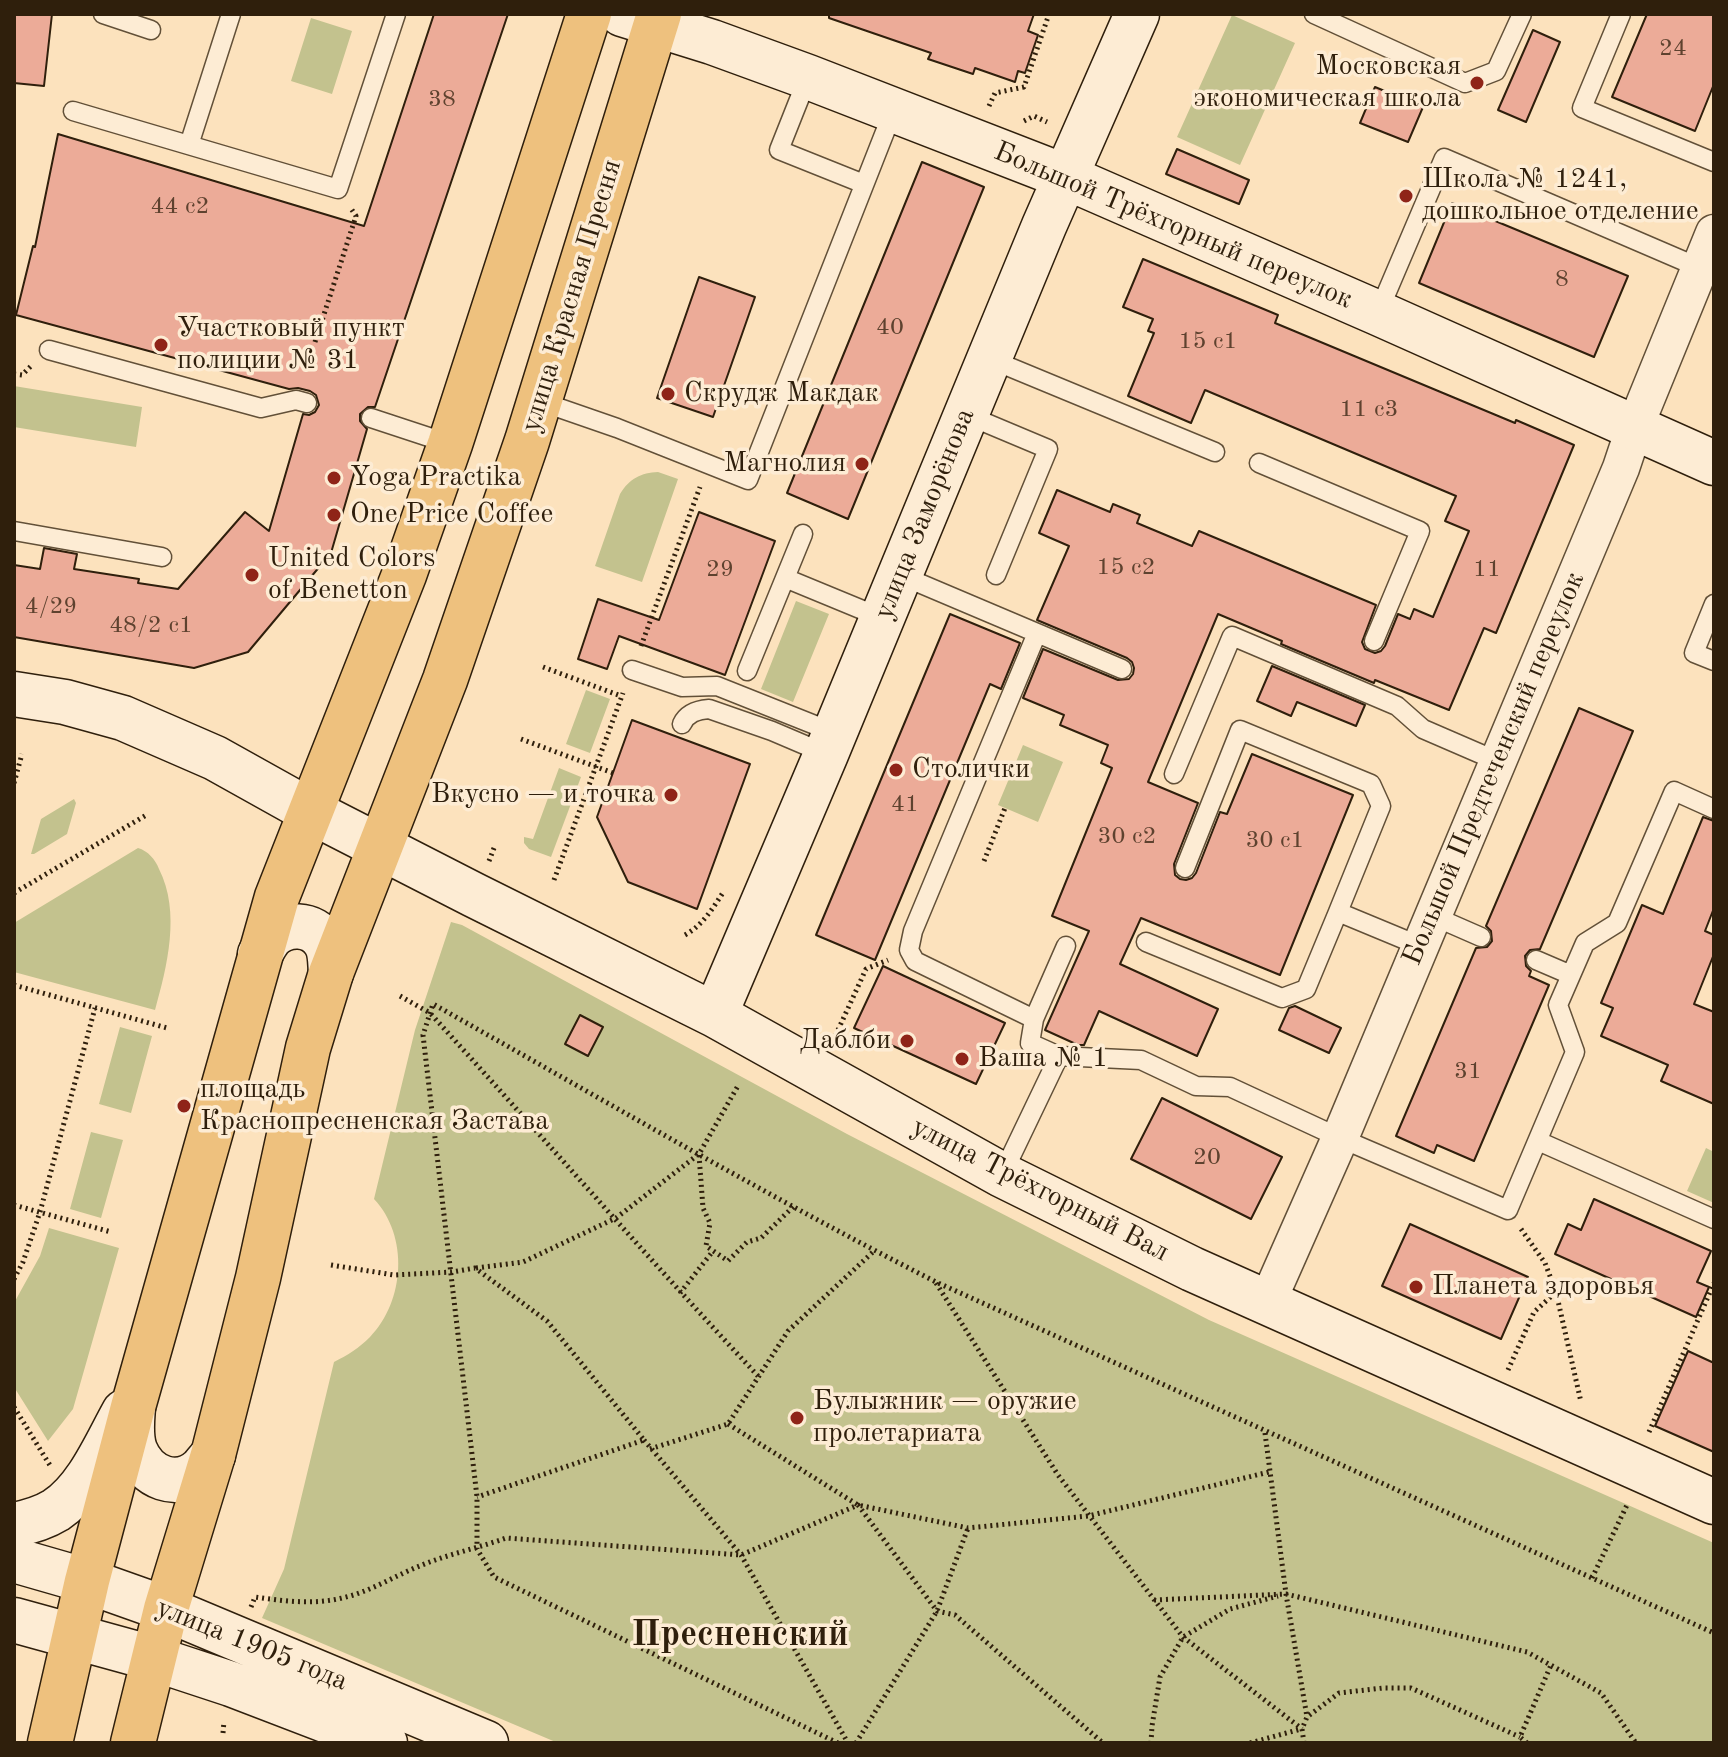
<!DOCTYPE html>
<meta charset="utf-8">
<style>
body{margin:0}
#map{position:relative;width:1728px;height:1757px;overflow:hidden;background:#fce2bd;font-family:"Old Standard TT",serif}
canvas{display:block}
.frame{position:absolute;inset:0;border:16px solid #2f1f0c;pointer-events:none}
</style>
<div id="map">
<canvas width="1728" height="1757"></canvas>
<div class="frame"></div>
</div>
<script>
const g = document.querySelector('canvas').getContext('2d');
g.lineJoin = 'round';
function fill(path, color) {
  g.fillStyle = color;
  g.fill(path, 'evenodd');
}
function strokePath(path, color, width, dash) {
  g.strokeStyle = color;
  g.lineWidth = width;
  g.lineCap = dash ? 'butt' : 'round';
  g.setLineDash(dash || []);
  g.stroke(path);
}
function write(font, color, halo, rows, align = 'center') {
  g.font = font + ' "Old Standard TT",serif';
  g.lineWidth = 7;
  g.setLineDash([]);
  g.textBaseline = 'middle';
  g.strokeStyle = halo;
  g.fillStyle = color;
  for (const [text, x, y, turn = 0] of rows) {
    g.save();
    g.translate(x, y);
    g.rotate((+turn || 0) * Math.PI / 180);
    g.textAlign = isNaN(turn) ? turn : align;
    if (halo) g.strokeText(text, 0, 0);
    g.fillText(text, 0, 0);
    g.restore();
  }
}
fill(new Path2D(`
 M1232,15l63,28 -55,122 -63,-28z
 M311,18l41,13 -20,63 -41,-13z
 M14,386l128,21 -6,40 -122,-20z
 M658,472l20,7 -36,103 -47,-16 25,-72c10,-16 21,-21 38,-22z
 M796,601l33,13 -36,88 -32,-13z
 M586,690l24,9 -20,54 -24,-9z
 M1023,745l40,17 -25,60 -40,-17z
 M559,768l22,9 -30,80 -22,-8 -5,-6v-6l9,2z
 M74,799l2,4 -9,31 -33,20h-3l10,-35z
 M138,848c10,3 17,11 21,21 22,43 8,98 -4,141l-141,-38v-49z
 M451,922l11,3 385,209 362,186 505,223v200h-1156l-296,-125 22,-49 50,-207c14,-7 25,-14 36,-25 35,-36 39,-101 4,-138l41,-169z
 M120,1027l32,9 -21,77 -32,-9z
 M91,1132l32,8 -22,78 -31,-9z
 M1706,1148l8,4v51l-27,-12z
 M49,1228l70,20 -46,161 -25,32 -34,-54v-84l26,-47z`), '#c3c28e');
const building = new Path2D(`
 M14,14h38l-8,72 -30,-3z
 M434,14h74l-133,393h-7l-8,7v7l7,8 -36,124 -83,99 -54,16 -180,-31v-72l26,4 4,-21 33,6 -3,15 65,10 -1,4 40,6 67,-77 24,19 34,-117 6,1 6,-3 4,-7 -3,-10 -6,-4 -12,-3 -9,1 -273,-74 17,-69 2,1 23,-113 306,92z
 M829,14h205l-6,17 10,4 -13,38 -7,-2 -3,11 -40,-14 -2,6 -45,-15 3,-6 -102,-35z
 M1647,14h67v70l-19,47 -83,-34z
 M1533,30l27,12 -34,80 -28,-12z
 M1375,87l48,20 -15,35 -48,-19z
 M1177,149l72,31 -10,24 -73,-30z
 M922,162l62,25 -136,332 -61,-26z
 M1452,203l176,73 -34,81 -175,-74z
 M1143,259l135,56 -3,8 240,100 1,-3 58,25 -78,188 -12,-5 -35,82 -74,-30 -1,3 -93,-39 1,-3 -64,-27 -70,168 50,21 -24,61 1,11 5,4 6,1 6,-2 4,-5 24,-61 7,2 25,-60 101,41 -73,180 -139,-57 -21,46 98,45 -21,47 -98,-45 -15,34h-6l-33,-15 44,-99 -37,-15 60,-148 -11,-5 7,-18 -48,-20 4,-10 -41,-17 20,-49 75,31 11,-1 4,-5 1,-6 -2,-6 -5,-4 -90,-38 32,-74 -30,-13 18,-43 53,22 3,-8 27,11 -3,8 55,23 7,-15 177,74 -14,37 3,7 10,4 6,-2 4,-5 13,-32 12,5 4,-10 19,8 36,-86 -24,-10 11,-25 -251,-106 -14,33 -63,-27 26,-63 -6,-2 5,-12 -30,-12z
 M699,277l56,20 -42,120 -56,-19z
 M699,512l76,29 -50,134 -106,-39 -12,33 -29,-10 20,-60 61,21z
 M950,614l70,29 -19,46 -11,-5 -115,276 -59,-25z
 M1272,666l93,39 -9,21 -59,-24 -6,14 -34,-15z
 M1579,708l54,23 -93,218 -10,1 -5,6 1,10 5,5 -2,5 20,9 -75,176 -37,-16 -3,8 -38,-17 80,-188 11,-1 5,-6 -1,-10 -5,-5z
 M632,720l118,44 -53,145 -69,-27 -31,-65z
 M1703,817l11,4v87l-9,23 9,4v19l-20,50 20,8v92l-53,-23 7,-16 -67,-29 12,-28 -12,-5 41,-98 21,9z
 M883,966l122,57 -29,61 -122,-56z
 M1295,1006l46,22 -12,25 -50,-23 10,-22z
 M580,1015l23,12 -15,29 -23,-12z
 M1162,1098l120,59 -31,62 -120,-60z
 M1594,1199l117,52 -14,31 12,5 -13,30 -141,-63 13,-30 13,6z
 M1410,1224l118,53 -27,62 -119,-53z
 M1688,1351l26,12v89l-59,-26z`);
fill(building, '#ecab98');
strokePath(building, '#2f1f0c', 2);
const lane = new Path2D(`
 M103,14l48,16
 M1314,14l151,69 31,-12 26,-57
 M1621,14l-39,94 132,54
 M808,77l-29,73 85,34
 M73,111l265,78 58,-175
 M189,145l42,-131
 M1378,313l66,-155 256,110
 M49,350l212,58 35,-8 11,3
 M990,359l225,93
 M539,401l78,27 131,52 146,-371
 M967,415l81,34 -52,126
 M371,418l79,26
 M1259,463l161,68 -46,110
 M14,531l148,26
 M900,575l222,94
 M785,578l97,40
 M1714,604l-20,49 20,8
 M1037,633l-124,298 -4,19 6,11 119,58 -4,24 29,13 82,4 55,26 34,1 110,51 168,72 67,-158 -17,-47 27,-62 32,-20 57,-132 40,18
 M632,670l50,17 35,-1 118,47
 M747,671l56,-137
 M682,724c5,-11 15,-14 27,-15l63,22 54,23
 M1174,774l58,-138 165,70 26,23 74,32
 M1185,868l55,-138 131,54 10,22 -43,106
 M1433,916l48,21
 M1146,942l136,56 24,-9 32,-77 82,34
 M1536,960l35,15
 M1034,1019l32,-73
 M1538,1141l176,78
 M1002,1175l57,-119`);
const street = new Path2D(`
 M1267,1303l73,-165 281,-670 13,-39 80,-196`);
const secondary = new Path2D(`
 M622,14l90,28 96,35 258,100 312,136 336,150
 M14,694l51,8 58,16 92,40 95,53 164,84 241,120 287,160 190,94 522,233
 M260,954c3,-5 6,-11 10,-16 15,-16 43,-16 55,4 6,9 5,21 6,31
 M715,1015l111,-261 218,-528 93,-212
 M133,1407c-1,14 -3,29 2,43 11,27 42,41 66,19 4,-4 8,-10 12,-14
 M14,1525c15,-3 29,-7 42,-15 32,-21 50,-66 68,-98
 M14,1560l73,21 79,28 320,134
 M14,1620l138,38 79,26 154,59`);
const primary = new Path2D(`
 M50,1743l37,-162 46,-174 144,-510 127,-322 46,-131 139,-430
 M133,1743l33,-134 47,-154 45,-177 50,-230 23,-75 114,-293 82,-239 132,-427`);
strokePath(lane, '#625038', 21);
strokePath(street, '#625038', 39);
strokePath(secondary, '#2f1f0c', 47);
strokePath(primary, '#2f1f0c', 47);
strokePath(new Path2D(`
 M989,106l6,-13 29,-6 25,-73
 M1024,121l10,-5 13,6
 M315,342l41,-126 -6,-9
 M14,374l8,1 11,-11
 M641,646l59,-159
 M543,667l78,29
 M521,739l92,34
 M14,783l8,-29
 M489,861l5,-13
 M984,861l21,-53
 M554,880l69,-187
 M14,893l134,-79
 M685,935c18,-10 28,-27 39,-44
 M14,985l153,43
 M400,996l30,17c110,121 217,244 328,363
 M833,1041l33,-72 22,-9
 M699,1155l4,53 7,15 -4,23 22,15 19,-19 14,-4 33,-32
 M14,1205l97,27
 M1521,1229l24,34 11,29 25,110
 M331,1265l63,10 58,-3 23,-4 72,53 97,119 -167,57
 M476,1268l47,-6 93,-44 83,-64 40,-70
 M14,1279l9,-17 17,-50 55,-204
 M936,1283l122,192 125,162 119,92
 M680,1293l33,-42
 M1508,1370l26,-58 22,-20
 M14,1407l37,60
 M728,1424l130,81 110,23 120,-12 181,-44
 M1649,1432l65,-149
 M1265,1433l21,161 21,123
 M644,1440l97,115 107,188
 M650,1449l78,-25 60,-93 86,-80
 M1592,1578l35,-73
 M1154,1600l132,-6 241,58 74,41 35,50
 M251,1607l4,-10c28,4 59,8 87,1 28,-6 54,-23 80,-33 27,-11 56,-17 84,-27l235,17 117,-50 79,106 18,4 148,128
 M223,1733l1,-12
 M838,1743l-344,-166 -17,-28v-52l-54,-462 10,-31c167,94 332,191 503,278l778,351
 M856,1743l81,-132 31,-83
 M1151,1743l1,-17 8,-49 23,-40 47,-28 48,-13
 M1250,1743l51,-14
 M1304,1743l-2,-14 5,-12 32,-24 44,-5h28l109,49
 M1527,1743l-7,-6 31,-72`), '#2f1f0c', 5, [2, 4]);
strokePath(lane, '#fdecd4', 18);
strokePath(street, '#fdecd4', 36);
strokePath(secondary, '#fdecd4', 44);
strokePath(primary, '#eec17e', 44);
for (const [x, y, r, color] of [
 [1477,83,8,"#8f2418"],
 [1406,196,8,"#8f2418"],
 [161,345,8,"#8f2418"],
 [668,394,8,"#8f2418"],
 [862,464,8,"#8f2418"],
 [334,478,8,"#8f2418"],
 [334,515,8,"#8f2418"],
 [252,575,8,"#8f2418"],
 [896,770,8,"#8f2418"],
 [671,795,8,"#8f2418"],
 [907,1041,8,"#8f2418"],
 [962,1059,8,"#8f2418"],
 [184,1106,8,"#8f2418"],
 [1416,1287,8,"#8f2418"],
 [797,1418,8,"#8f2418"]
]) {
  const dot = new Path2D();
  dot.arc(x, y, r, 0, 2 * Math.PI);
  g.fillStyle = color;
  g.fill(dot);
  strokePath(dot, '#fdecd4', 3);
}
write('24px', '#5e422f', null, [
 ["24",1673,49],
 ["38",442,100],
 ["44 с2",180,207],
 ["8",1562,280],
 ["40",890,328],
 ["15 с1",1208,342],
 ["11 с3",1369,410],
 ["15 с2",1126,568],
 ["29",720,570],
 ["11",1487,570],
 ["4/29",51,607],
 ["48/2 с1",151,626],
 ["41",905,805],
 ["30 с2",1127,837],
 ["30 с1",1275,841],
 ["31",1468,1072],
 ["20",1207,1158]
]);
write('28px', '#2f1f0c', '#fdecd4', [
 ["Московская",1461,67,"right"],
 ["экономическая школа",1461,99,"right"],
 ["Школа № 1241,",1422,180],
 ["дошкольное отделение",1422,212],
 ["Участковый пункт",177,329],
 ["полиции № 31",177,361],
 ["Скрудж Макдак",684,394],
 ["Магнолия",846,464,"right"],
 ["Yoga Practika",350,478],
 ["One Price Coffee",350,515],
 ["United Colors",268,559],
 ["of Benetton",268,591],
 ["Столички",912,770],
 ["Вкусно — и точка",655,795,"right"],
 ["Даблби",891,1041,"right"],
 ["Ваша № 1",978,1059],
 ["площадь",200,1090],
 ["Краснопресненская Застава",200,1122],
 ["Планета здоровья",1432,1287],
 ["Булыжник — оружие",813,1402],
 ["пролетариата",813,1434]
], 'left');
write('28px', '#2f1f0c', '#fdecd4', [
 ["Большой Трёхгорный переулок",1173,226,23],
 ["улица Красная Пресня",572,296,-73],
 ["улица Заморёнова",925,514,-68],
 ["Большой Предтеченский переулок",1494,769,-67],
 ["улица Трёхгорный Вал",1040,1190,27],
 ["улица 1905 года",252,1645,22]
]);
write('bold 36px', '#2f1f0c', '#fdecd4', [
 ["Пресненский",740,1636]
]);
</script>
